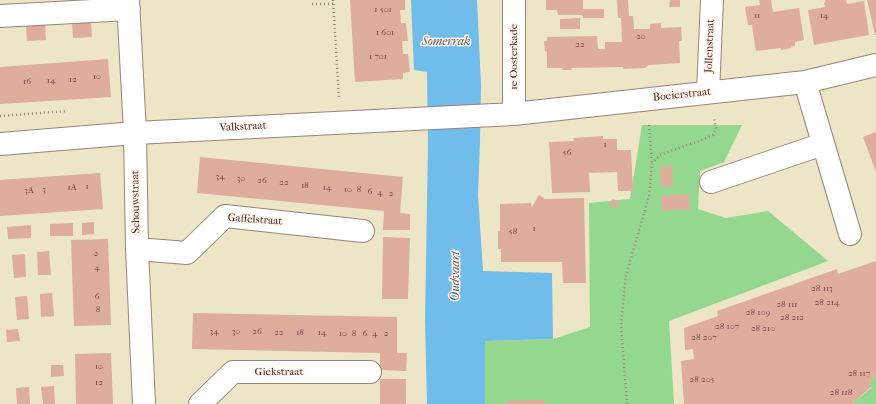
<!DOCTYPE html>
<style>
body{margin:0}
canvas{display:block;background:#ece5c6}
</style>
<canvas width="876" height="404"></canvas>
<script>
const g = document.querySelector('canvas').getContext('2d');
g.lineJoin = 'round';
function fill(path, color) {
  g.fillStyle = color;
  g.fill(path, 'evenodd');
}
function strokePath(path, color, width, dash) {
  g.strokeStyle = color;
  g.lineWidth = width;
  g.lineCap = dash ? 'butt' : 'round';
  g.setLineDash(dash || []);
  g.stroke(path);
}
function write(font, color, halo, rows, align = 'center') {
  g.font = font + ' "IM FELL French Canon",serif';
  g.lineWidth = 3;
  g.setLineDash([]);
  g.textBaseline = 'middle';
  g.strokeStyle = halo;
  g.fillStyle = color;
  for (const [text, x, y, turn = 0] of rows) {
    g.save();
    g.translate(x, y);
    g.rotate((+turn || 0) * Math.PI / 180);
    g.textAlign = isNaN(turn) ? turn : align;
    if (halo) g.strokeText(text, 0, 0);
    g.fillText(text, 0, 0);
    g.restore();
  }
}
fill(new Path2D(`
 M642,125h100l-18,37 -24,9 -2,38 28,9 42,-7 60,50 -159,60 5,83h-189v-63l68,-2 37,-12 -1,-124 41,-4z
 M876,373v31h-24l20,-17 -3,-2z`), '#94d890');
fill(new Path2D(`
 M411,0h66l4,85 -1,56 -2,54 5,76 69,2 1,66 -68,2v63h-58l-2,-84 3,-175 -1,-73 -13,-2z`), '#70bcea');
fill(new Path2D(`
 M350,0h55v10h-5l1,13h5l2,18h-6l1,13h5l2,18 -7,1v6l-48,3z
 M546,0h37v9h21v9h-21l-1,-3h-24l-1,-5h-11z
 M617,0h11l1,16h4l1,13h16v-5l11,-1v5l20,-1 1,14h-3l1,22 -31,2 -4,3 -22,1v-2l-52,1 1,2h-9l-1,-2h-15v-16l-2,-1 -1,-10h3v-4l50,-1 1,13h7v-7h17l-1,-24h-3z
 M670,0h10v7h-11z
 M759,0h12l2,12 26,-4 5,32 -9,2v4h-4l1,2 -11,2v-2l-25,3 -4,-26h-4l-3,-18 15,-2z
 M825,0h21l1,4 17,-3 5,34 -55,10 -6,-35 17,-3 -1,-4 2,-1z
 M867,0h9v35h-1z
 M580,18v11h-20v-10z
 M91,21l1,16 -19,1 -1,-16z
 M45,24l1,16 -19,1 -1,-16z
 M108,59l3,38 -111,7v-37z
 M876,132v40l-13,-35z
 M603,136v3h14v11h14l2,41h-15l-1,-19 -28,1 1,19 -38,1 -3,-51 25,-1 -1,-3z
 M200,157l203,20 -3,36 10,1v16h-27l1,-19 -187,-18z
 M672,166l1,20 -12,1 -1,-20z
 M100,173l3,36 -103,7v-36z
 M689,194l1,15 -28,2 -1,-15z
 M539,195l6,4 39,-1 2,85h-23l-1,-21h-61v-13h-3v-18h2v-27l31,-1 1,4z
 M612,199l7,2 -2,7 -7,-2z
 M94,222v12l-12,1v-12z
 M73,223v13h-23v-12z
 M31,225v13l-23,1 -1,-12z
 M383,237l27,1 -2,61h-26z
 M108,239l3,86 -37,1 -3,-86z
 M49,251l2,24h-13l-1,-23z
 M25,254l1,23 -12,1 -2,-23z
 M876,261v112l-7,12 3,1 -20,18h-168l-3,-43 13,-2 -1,-10 -8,1 -1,-22 34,-12 -1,-5 120,-42 1,5z
 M52,293l2,23 -13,1 -1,-23z
 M27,296l2,23 -12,1 -2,-23z
 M193,313l204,4v36h10l-1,18 -26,-1v-17l-188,-4z
 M18,329l2,12 -13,1 -1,-12z
 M111,353l2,51h-37l-1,-50z
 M51,365h12l1,11 -13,1z
 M380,379h26v25h-26z
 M54,386l1,18h-12l-2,-17z
 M29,387l1,17h-13l-1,-16z
 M545,400v4h-38v-3z`), '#dfad9b');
const minor = new Path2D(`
 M128,0l7,133 2,116 7,155
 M514,0v114
 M0,16l129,-7
 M805,82l45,152
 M708,92l4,-92
 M0,144l135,-11 379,-19 291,-32 71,-17
 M711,182l112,-38
 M137,249l50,4 38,-37 138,15
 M200,404l33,-32h137`);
strokePath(minor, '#9b8278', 24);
strokePath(new Path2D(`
 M333,0l6,98
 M312,4h21
 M0,116l66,-5
 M649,125l3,39
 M627,404l-6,-79 5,-50 23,-79 3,-32 8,-9 44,-16 9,-4 3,-7 -2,-10`), '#9b8278', 2.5, [1, 3]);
strokePath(minor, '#fff', 22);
write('9px', '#6f4247', null, [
 ["1-501",383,10],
 ["11",757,16],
 ["14",824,16],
 ["1-601",385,33],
 ["20",641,37],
 ["22",580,45],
 ["1-701",378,57],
 ["10",97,77],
 ["12",73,80],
 ["14",51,81],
 ["16",27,82],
 ["1",605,145],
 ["56",567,153],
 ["34",220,177],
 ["30",241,179],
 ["26",262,181],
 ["22",284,183],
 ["18",305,186],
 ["1",87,187],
 ["1A",72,188],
 ["14",327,188],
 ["3",44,190],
 ["10",348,190],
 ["8",359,190],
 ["3A",29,191],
 ["6",370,192],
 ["4",380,193],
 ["2",391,194],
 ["1",534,229],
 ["58",513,232],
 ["2",96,254],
 ["4",97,268],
 ["28-113",822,289],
 ["6",97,297],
 ["28-214",827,303],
 ["28-111",787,305],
 ["8",98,310],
 ["28-109",758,313],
 ["28-212",792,318],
 ["28-107",727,327],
 ["28-210",763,329],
 ["34",214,332],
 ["30",236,332],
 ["26",257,332],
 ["22",279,333],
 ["18",300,333],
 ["14",322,333],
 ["10",343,334],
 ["8",354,334],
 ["6",365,334],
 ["4",375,334],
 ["2",386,334],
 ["28-207",704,338],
 ["10",99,367],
 ["28-117",859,374],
 ["28-205",702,380],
 ["12",99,383],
 ["28-118",841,393]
]);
write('11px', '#4a1f2b', '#fcf5e5', [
 ["Jollenstraat",710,46,-88],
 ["1e Oosterkade",514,57,-90],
 ["Boeierstraat",682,95,-6],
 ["Valkstraat",243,127,-3],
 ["Schouwstraat",136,202,-91],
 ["Gaffelstraat",255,220,4],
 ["Giekstraat",279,372]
]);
write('italic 12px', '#57566e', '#fcf5e5', [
 ["Somerrak",446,42],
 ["Oudvaart",456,276,-90]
]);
</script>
